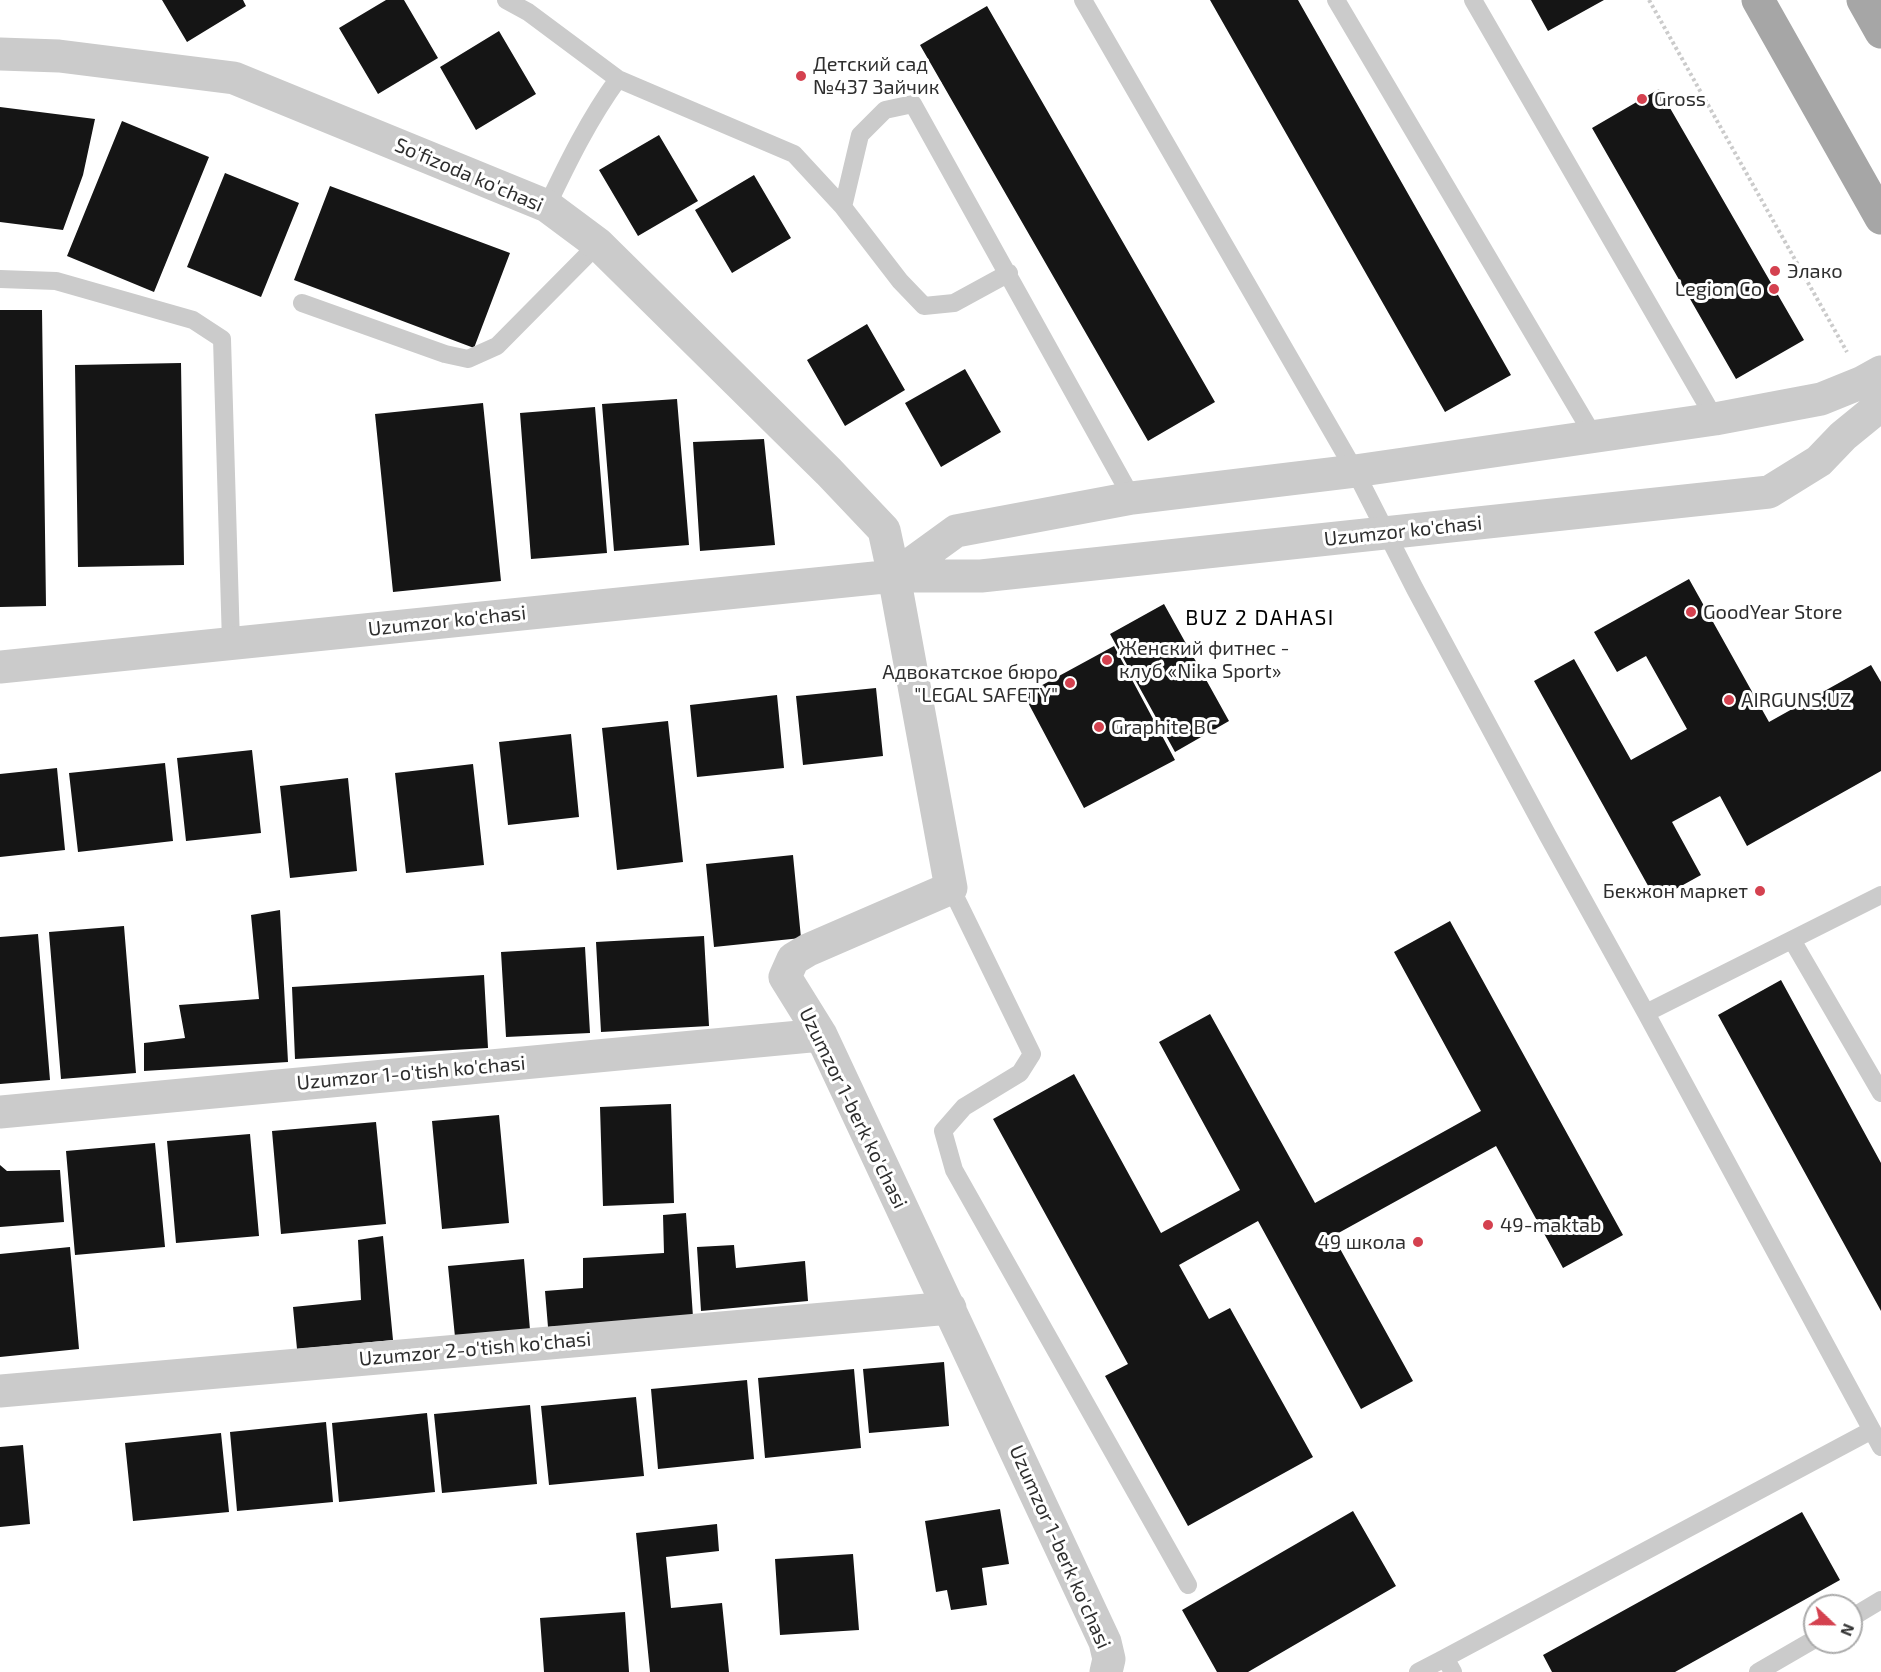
<!DOCTYPE html>
<meta charset="utf-8">
<style>
body{margin:0}
#map{position:relative;width:1881px;height:1672px;overflow:hidden;background:#fff;font-family:"Exo 2",sans-serif}
canvas{display:block}
.north{position:absolute;left:1803px;top:1594px;width:60px;height:60px;box-sizing:border-box;background:#fff;border:2px solid #ababab;border-radius:50%;rotate:112deg;font-size:16px;font-weight:700;line-height:24px;text-align:center;color:#2e2e2e}
.north::after{content:'';display:block;margin:auto;width:21px;height:27px;background:#d4414f;clip-path:polygon(50% 0,100% 100%,50% 72%,0 100%)}
</style>
<div id="map">
<canvas width="1881" height="1672"></canvas>
<div class="north">N</div>
</div>
<script>
const g = document.querySelector('canvas').getContext('2d');
g.lineJoin = 'round';
function fill(path, color) {
  g.fillStyle = color;
  g.fill(path, 'evenodd');
}
function strokePath(path, color, width, dash) {
  g.strokeStyle = color;
  g.lineWidth = width;
  g.lineCap = dash ? 'butt' : 'round';
  g.setLineDash(dash || []);
  g.stroke(path);
}
function write(font, color, halo, rows, align = 'center') {
  g.font = font + ' "Exo 2",sans-serif';
  g.lineWidth = 6;
  g.setLineDash([]);
  g.textBaseline = 'middle';
  g.strokeStyle = halo;
  g.fillStyle = color;
  for (const [text, x, y, turn = 0] of rows) {
    g.save();
    g.translate(x, y);
    g.rotate((+turn || 0) * Math.PI / 180);
    g.textAlign = isNaN(turn) ? turn : align;
    if (halo) g.strokeText(text, 0, 0);
    g.fillText(text, 0, 0);
    g.restore();
  }
}
fill(new Path2D(`
 M162,0h81l3,6 -59,36z
 M386,0h18l34,58 -60,36 -39,-66z
 M1210,0h88l213,375 -66,37z
 M1531,0h73l-56,31z
 M987,6l228,396 -67,39 -228,-396z
 M499,31l37,63 -60,36 -36,-63z
 M1659,89l145,251 -68,39 -144,-251z
 M0,107l95,12 -12,56 -20,55 -63,-8z
 M122,121l87,36 -55,135 -87,-36z
 M659,135l39,66 -60,35 -39,-66z
 M225,173l74,30 -38,94 -74,-30z
 M754,175l37,63 -59,35 -37,-63z
 M330,186l180,67 -36,95 -180,-68z
 M0,310h42l4,296 -46,1z
 M867,324l38,66 -60,36 -38,-66z
 M181,363l3,202 -106,2 -3,-202z
 M965,369l36,63 -60,35 -36,-64z
 M677,399l12,146 -75,6 -12,-147z
 M483,403l18,178 -108,11 -18,-178z
 M595,407l12,146 -76,6 -11,-146z
 M764,439l11,106 -75,6 -7,-109z
 M1689,579l80,143 102,-57 10,17v89l-134,75 -27,-50 -48,26 29,53 -45,25 -122,-219 40,-22 57,101 56,-31 -41,-73 -29,16 -23,-40z
 M1164,604l65,117 -54,31 -65,-118z
 M1114,646l61,114 -91,48 -60,-113z
 M876,688l7,68 -80,9 -7,-69z
 M777,695l7,73 -87,9 -7,-72z
 M668,721l15,141 -66,8 -15,-142z
 M571,734l8,83 -71,8 -9,-83z
 M252,750l9,83 -75,8 -9,-83z
 M165,763l8,78 -95,11 -9,-79z
 M473,764l11,101 -78,8 -11,-100z
 M57,768l8,82 -65,7v-83z
 M348,778l9,93 -67,7 -10,-92z
 M793,855l8,83 -87,9 -8,-83z
 M280,910l8,152 -144,9v-28l41,-5 -6,-33 80,-6 -8,-84z
 M1450,921l173,314 -60,33 -67,-122 -163,90 80,145 -52,28 -103,-188 -79,44 30,54 21,-11 83,149 -125,69 -83,-150 23,-12 -135,-245 81,-45 87,159 79,-43 -81,-148 51,-28 105,189 166,-92 -87,-159z
 M124,926l12,147 -75,6 -12,-147z
 M38,934l12,146 -50,4v-147z
 M704,936l5,90 -108,6 -5,-90z
 M585,947l5,86 -84,4 -5,-85z
 M484,975l4,73 -193,11 -3,-72z
 M1781,980l100,183v148l-163,-296z
 M671,1104l3,99 -71,3 -3,-99z
 M499,1115l10,108 -67,6 -10,-108z
 M376,1122l10,102 -105,10 -9,-103z
 M250,1134l9,102 -83,7 -9,-102z
 M155,1143l10,104 -90,8 -9,-104z
 M0,1165l7,6 53,-1 4,52 -64,5z
 M686,1213l7,104 -145,10 -3,-36 38,-3v-30l81,-5 -1,-38z
 M383,1236l10,104 -96,9 -4,-42 68,-7 -3,-60z
 M734,1245l2,23 69,-7 3,40 -107,10 -4,-64z
 M70,1247l9,102 -79,8v-103z
 M524,1259l6,71 -75,7 -7,-71z
 M944,1362l5,64 -80,7 -6,-64z
 M854,1369l7,79 -96,10 -7,-80z
 M747,1380l7,79 -96,10 -7,-80z
 M636,1397l8,79 -95,9 -8,-79z
 M530,1405l7,79 -95,9 -8,-79z
 M427,1413l8,79 -96,10 -7,-79z
 M326,1422l7,80 -96,9 -7,-79z
 M221,1433l8,79 -96,9 -8,-78z
 M23,1445l7,79 -30,3v-80z
 M1000,1509l9,55 -27,4 5,37 -36,5 -4,-20 -11,2 -11,-71z
 M1353,1511l43,75 -148,86h-31l-35,-62z
 M1802,1512l38,68 -165,92h-123l-9,-17z
 M717,1524l2,27 -53,6 5,51 51,-5 7,69h-79l-14,-139z
 M853,1554l6,76 -79,5 -5,-76z
 M625,1612l4,60h-85l-4,-54z`), '#151515');
strokePath(new Path2D(`
 M1649,0l198,352`), '#cbcbcb', 4, [3, 3]);
strokePath(new Path2D(`
 M506,0l22,12 90,67c-29,40 -50,83 -71,127
 M1083,0l272,471 60,118 133,247 98,177 235,434
 M1336,0l257,435
 M1473,0l242,419
 M618,79l176,75 49,53 57,74 24,25 30,-3 55,-30
 M843,207l17,-72 25,-25 28,-6 219,394
 M0,279l56,2 137,39 29,19 9,304
 M302,303l143,51 23,5 29,-13 101,-102
 M951,888l81,166 -12,19 -56,34 -21,24 11,39 234,415
 M1792,940l89,153
 M1646,1013l235,-118
 M1851,1618l30,-18
 M1418,1672l27,-14
 M1453,1672l-8,-14 427,-228
 M1758,1672l57,-33`), '#cbcbcb', 18);
strokePath(new Path2D(`
 M0,54l59,2 175,22 313,128 51,38 231,228 55,58 10,46 57,312 -143,62 -15,9 -8,18 36,58 284,607 4,17 -3,13
 M894,576l62,-45 176,-33 223,-27 360,-52 106,-20 42,-17 18,-10
 M0,667l894,-91h87l788,-84 50,-31 24,-25 38,-31
 M0,1112l821,-77
 M0,1391l950,-83`), '#cbcbcb', 33);
strokePath(new Path2D(`
 M1758,0l123,218
 M1863,0l18,32`), '#a6a6a6', 33);
for (const [x, y, r, color] of [
 [801,76,6,"#d4414f"],
 [1642,99,6,"#d4414f"],
 [1775,271,6,"#d4414f"],
 [1774,289,6,"#d4414f"],
 [1691,612,6,"#d4414f"],
 [1107,660,6,"#d4414f"],
 [1070,683,6,"#d4414f"],
 [1729,700,6,"#d4414f"],
 [1099,727,6,"#d4414f"],
 [1760,891,6,"#d4414f"],
 [1488,1225,6,"#d4414f"],
 [1418,1242,6,"#d4414f"]
]) {
  const dot = new Path2D();
  dot.arc(x, y, r, 0, 2 * Math.PI);
  g.fillStyle = color;
  g.fill(dot);
  strokePath(dot, '#fff', 2);
}
write('20px', '#2e2e2e', '#fff', [
 ["Детский сад",813,64],
 ["№437 Зайчик",813,87],
 ["Gross",1654,99],
 ["Элако",1787,271],
 ["Legion Co",1762,289,"right"],
 ["GoodYear Store",1703,612],
 ["Женский фитнес -",1119,648],
 ["клуб «Nika Sport»",1119,671],
 ["Адвокатское бюро",1058,672,"right"],
 ["\"LEGAL SAFETY\"",1058,695,"right"],
 ["AIRGUNS.UZ",1741,700],
 ["Graphite BC",1111,727],
 ["Бекжон маркет",1748,891,"right"],
 ["49-maktab",1500,1225],
 ["49 школа",1406,1242,"right"]
], 'left');
write('20px', '#2e2e2e', '#fff', [
 ["So'fizoda ko'chasi",469,175,23],
 ["Uzumzor ko'chasi",1403,531,-6],
 ["Uzumzor ko'chasi",447,621,-6],
 ["Uzumzor 1-o'tish ko'chasi",411,1073,-5],
 ["Uzumzor 1-berk ko'chasi",853,1108,64],
 ["Uzumzor 2-o'tish ko'chasi",475,1349,-5],
 ["Uzumzor 1-berk ko'chasi",1060,1547,66]
]);
g.letterSpacing = '1.5px';
write('21px', '#000', '#fff', [
 ["BUZ 2 DAHASI",1260,618]
]);
g.letterSpacing = '0px';
</script>
